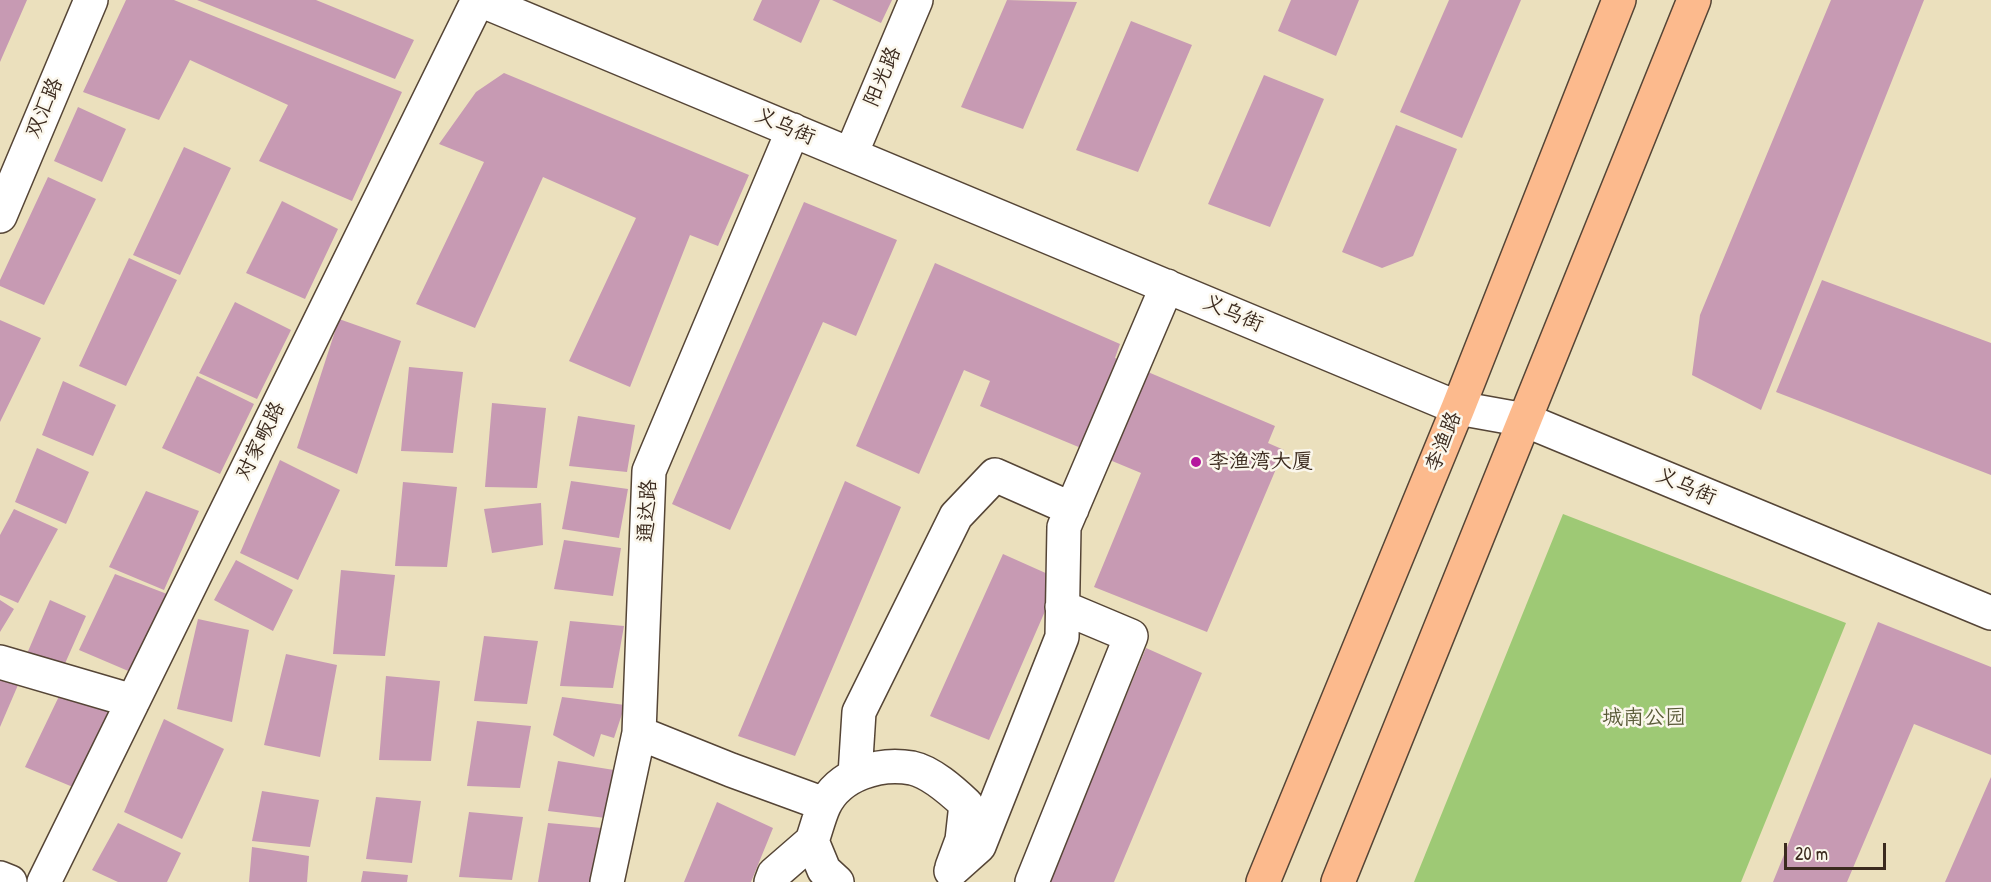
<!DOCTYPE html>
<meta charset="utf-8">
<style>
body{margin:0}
#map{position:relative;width:1991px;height:882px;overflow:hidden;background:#ebe0bd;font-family:"Patrick Hand",sans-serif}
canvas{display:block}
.scale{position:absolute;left:1784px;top:843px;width:102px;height:27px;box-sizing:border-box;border:3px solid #3b2a1e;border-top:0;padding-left:8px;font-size:18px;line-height:21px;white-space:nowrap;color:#3b2a1e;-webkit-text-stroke:4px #fbf7ec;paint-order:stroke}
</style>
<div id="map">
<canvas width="1991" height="882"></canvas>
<div class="scale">20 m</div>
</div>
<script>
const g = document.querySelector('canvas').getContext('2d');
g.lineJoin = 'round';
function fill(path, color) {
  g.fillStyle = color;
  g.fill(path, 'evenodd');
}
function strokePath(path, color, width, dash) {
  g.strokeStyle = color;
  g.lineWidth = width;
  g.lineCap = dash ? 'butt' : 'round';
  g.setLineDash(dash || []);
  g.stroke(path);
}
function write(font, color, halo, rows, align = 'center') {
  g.font = font + ' "Patrick Hand","LXGW WenKai TC",sans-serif';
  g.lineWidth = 5;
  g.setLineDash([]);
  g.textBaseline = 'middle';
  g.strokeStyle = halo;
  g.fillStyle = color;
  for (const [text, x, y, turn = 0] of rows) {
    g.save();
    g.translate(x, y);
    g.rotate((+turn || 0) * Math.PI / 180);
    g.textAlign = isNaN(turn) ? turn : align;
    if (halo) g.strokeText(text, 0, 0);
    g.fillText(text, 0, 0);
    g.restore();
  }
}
fill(new Path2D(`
 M1563,514l283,109 -105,259h-327z`), '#9ec975');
fill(new Path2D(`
 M0,0h27l-27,62z
 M126,0h48l228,92 -50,109 -93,-40 29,-56 -98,-45 -31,60 -76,-28z
 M197,0h119l98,40 -19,39z
 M762,0h58l-19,43 -48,-23z
 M832,0h60l-11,23z
 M1007,0l70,2 -54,127 -62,-22z
 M1291,0h68l-23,56 -58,-25z
 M1449,0h72l-59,138 -62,-26z
 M1831,0h93l-163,410 -69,-35 8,-60z
 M1131,21l61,24 -54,127 -62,-22z
 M504,73l245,102 -31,71 -28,-11 -60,152 -61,-26 67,-143 -93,-41 -68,151 -59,-24 68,-142 -45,-18 37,-52z
 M1264,75l60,24 -54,128 -62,-23z
 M78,107l48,22 -24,53 -48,-21z
 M1396,125l61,24 -44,107 -31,12 -40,-16z
 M184,147l47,21 -51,107 -47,-20z
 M48,177l48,22 -52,106 -44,-19v-6z
 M282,201l56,28 -33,70 -59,-26z
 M804,202l93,38 -41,96 -33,-14 -93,208 -58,-26z
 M129,258l48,22 -51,106 -47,-20z
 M935,263l185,81 -5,14 160,68 -7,17 16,7 -77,182 -113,-45 47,-114 -161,-67 10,-25 -26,-11 -45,104 -63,-28z
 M1822,280l169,63v132l-215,-83z
 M235,302l56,28 -34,69 -58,-26z
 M339,319l62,22 -44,133 -60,-26z
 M0,320l41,18 -41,84z
 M409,367l54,5 -10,81 -52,-2z
 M197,376l57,28 -34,70 -58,-26z
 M63,381l53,24 -23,51 -51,-21z
 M492,403l54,5 -9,80 -52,-1z
 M578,416l57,9 -8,47 -58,-6z
 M37,448l52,24 -23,52 -51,-22z
 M280,460l60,30 -42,90 -58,-27z
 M571,481l57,8 -9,49 -57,-9z
 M845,481l56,26 -106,249 -57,-20z
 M403,482l54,5 -10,80 -52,-1z
 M146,491l53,20 -35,79 -55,-23z
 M541,503l2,42 -51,8 -8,-44z
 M14,509l44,20 -40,74 -18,-8v-60z
 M564,540l57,8 -8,48 -59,-7z
 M1003,554l56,25 -70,161 -59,-24z
 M236,560l57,30 -20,41 -59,-31z
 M341,570l54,5 -10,81 -52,-2z
 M115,574l52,20 -34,79 -54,-23z
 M0,600l14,9 -14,23z
 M50,600l36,16 -23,52 -37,-12z
 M198,619l51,11 -17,92 -55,-13z
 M570,621l54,5 -11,62 -53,-2z
 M1878,622l113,45v88l-77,-31 -67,158h-74z
 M484,636l54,5 -11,63 -53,-3z
 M1146,648l56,25 -88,209h-65z
 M286,654l51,11 -17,92 -56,-12z
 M386,676l54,5 -9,80 -52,-1z
 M0,678l18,7 -18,42z
 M62,690l52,20 -34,80 -55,-23z
 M562,697l63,8 -11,33 -13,-4 -7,23 -41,-22z
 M164,719l60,30 -42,90 -58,-27z
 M477,721l54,5 -11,62 -53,-2z
 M558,761l56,9 -8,48 -58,-7z
 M1991,777v105h-46z
 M262,791l57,9 -9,47 -58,-6z
 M376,797l45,4 -9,62 -46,-4z
 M717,802l56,26 -22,54h-67z
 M469,812l54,5 -11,63 -53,-3z
 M118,823l63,30 -14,29h-49l-26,-12z
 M548,823l54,5 -10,54h-54z
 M252,847l57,9 -2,26h-58z
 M363,871l45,4 -1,7h-46z`), '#c79ab3');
const minor = new Path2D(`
 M480,0l978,408 67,12 466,193
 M851,154l65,-154
 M0,216l91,-216
 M0,662l133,39
 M639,733l92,37 93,34
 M855,775l4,-63 97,-196 39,-41 77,34
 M951,871l28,-25 83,-209 2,-110 103,-241
 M0,878l10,4
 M44,882l434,-882
 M607,882l32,-149 10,-262 144,-341
 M771,882l3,-8 38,-33
 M837,882l-13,-12 -12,-29c4,-11 7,-24 12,-35 15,-32 56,-44 88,-38 19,4 40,23 54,36l-4,36 -10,27
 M1032,882l99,-246 -69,-29`);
const major = new Path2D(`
 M1263,882l195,-474 161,-408
 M1338,882l356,-882`);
strokePath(minor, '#554536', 36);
strokePath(major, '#554536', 36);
strokePath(minor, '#fff', 33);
strokePath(major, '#fcba8d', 33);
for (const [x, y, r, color] of [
 [1196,462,6,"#b5179e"]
]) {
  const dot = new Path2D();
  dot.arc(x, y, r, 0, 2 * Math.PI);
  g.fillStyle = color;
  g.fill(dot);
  strokePath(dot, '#fbf7ec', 2);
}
write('21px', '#3b2a1e', '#fbf7ec', [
 ["阳光路",883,77,-67],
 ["双汇路",45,108,-67],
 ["义乌街",785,127,23],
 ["义乌街",1233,314,23],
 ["对家畈路",261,441,-64],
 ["李渔路",1444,442,-68],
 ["义乌街",1686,487,23],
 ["通达路",648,511,-87]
]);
write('21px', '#3b2a1e', '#fbf7ec', [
 ["李渔湾大厦",1208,462]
], 'left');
write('21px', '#595a38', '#fbf7ec', [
 ["城南公园",1644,718]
]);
</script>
